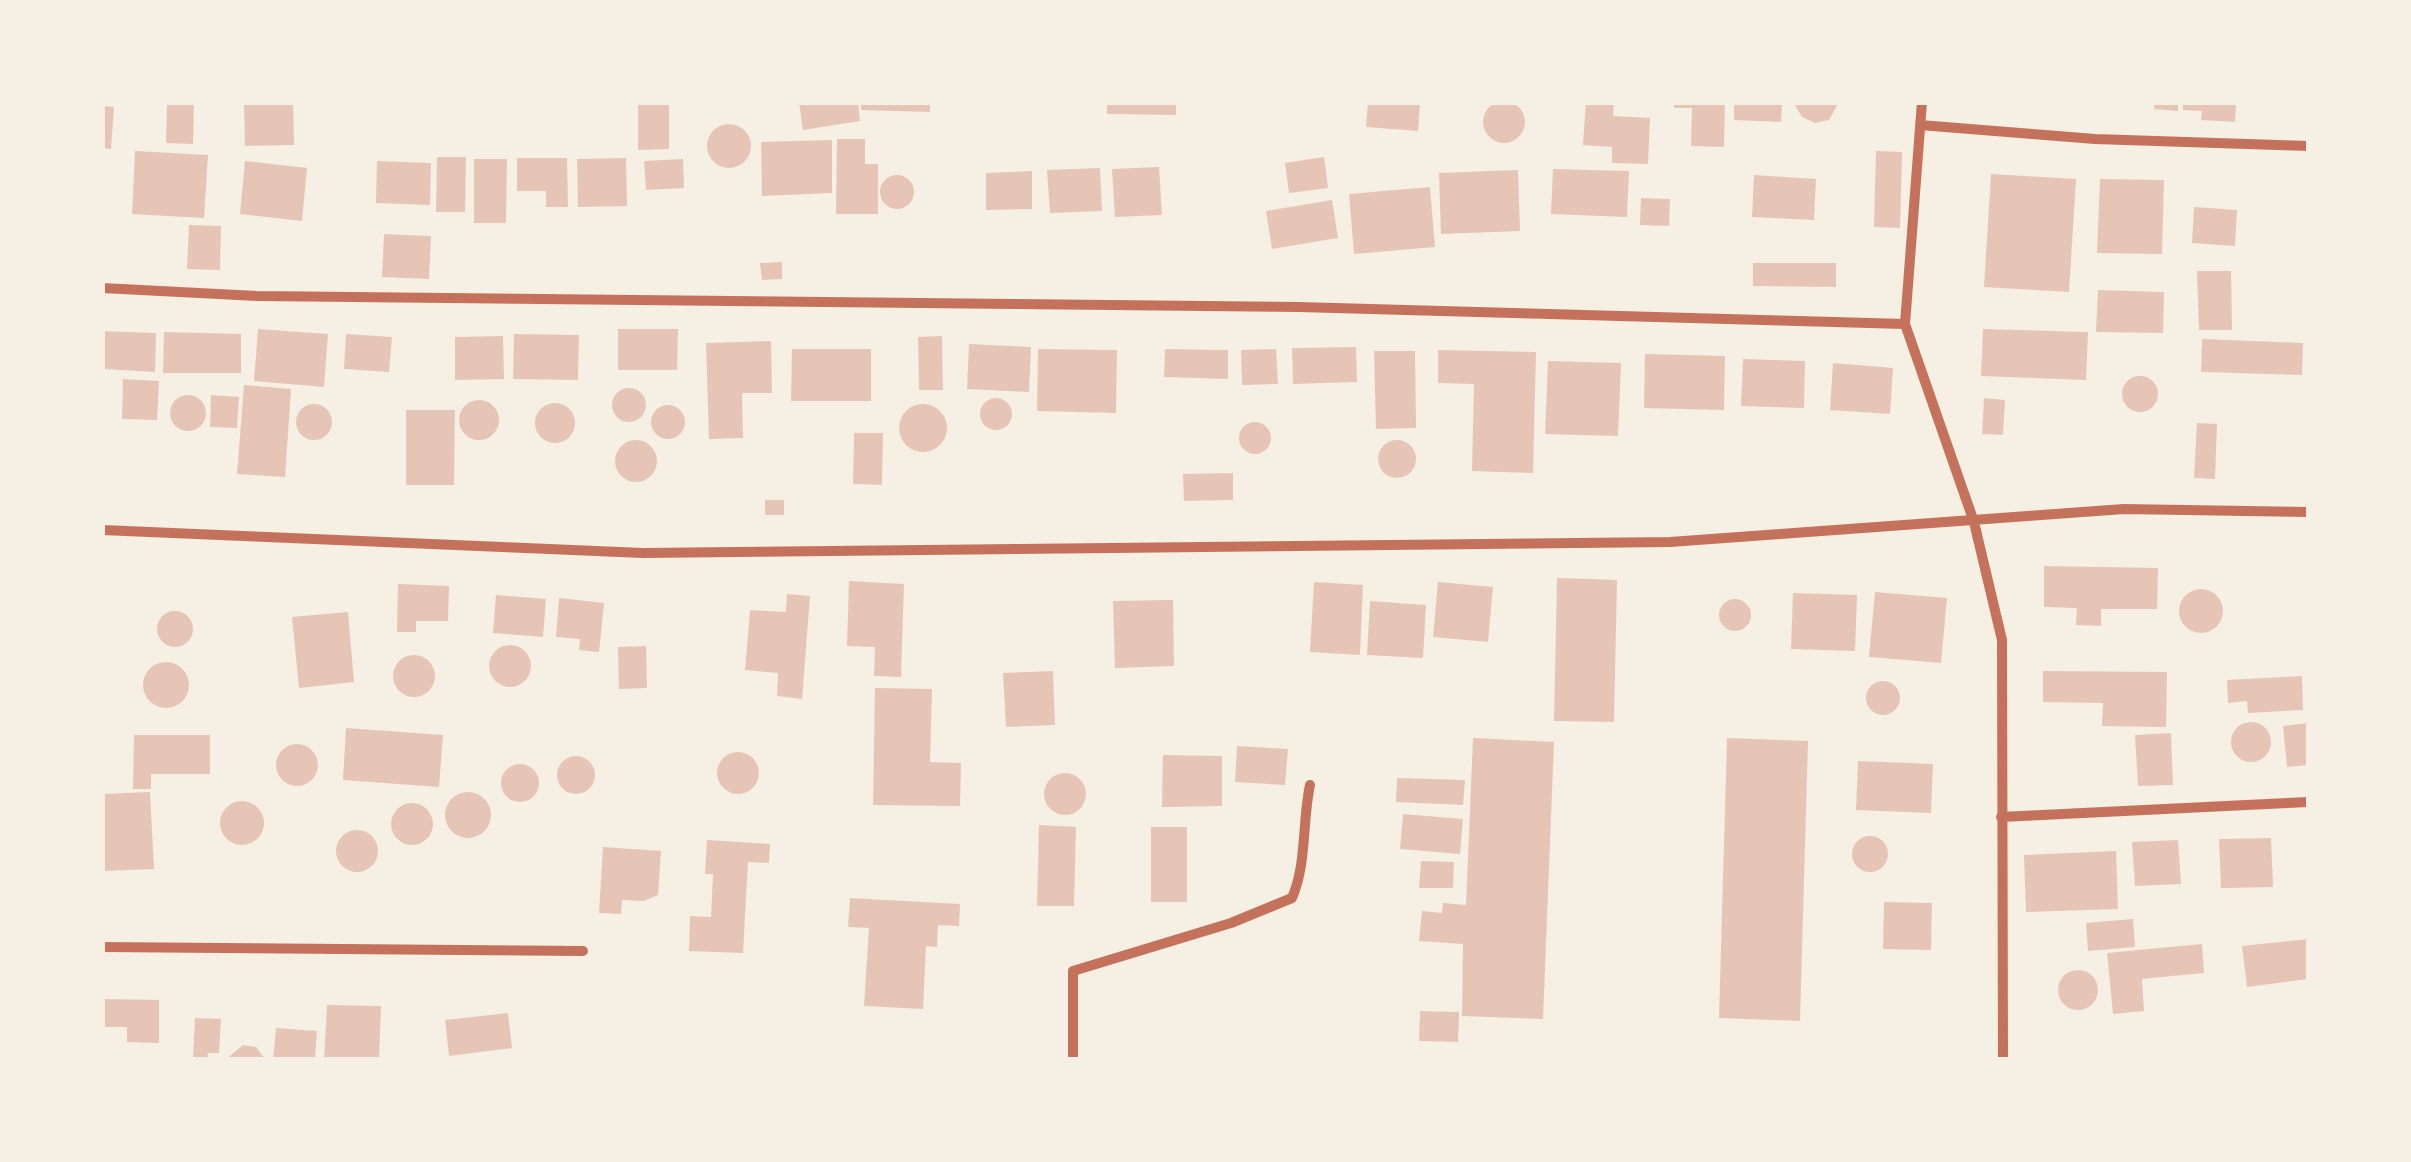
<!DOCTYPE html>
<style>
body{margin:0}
#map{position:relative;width:2411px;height:1162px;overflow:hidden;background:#f6efe4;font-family:"Source Sans 3",sans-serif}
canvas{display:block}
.frame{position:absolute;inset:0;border:105px solid #f6efe4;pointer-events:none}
</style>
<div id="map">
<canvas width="2411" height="1162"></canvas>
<div class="frame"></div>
</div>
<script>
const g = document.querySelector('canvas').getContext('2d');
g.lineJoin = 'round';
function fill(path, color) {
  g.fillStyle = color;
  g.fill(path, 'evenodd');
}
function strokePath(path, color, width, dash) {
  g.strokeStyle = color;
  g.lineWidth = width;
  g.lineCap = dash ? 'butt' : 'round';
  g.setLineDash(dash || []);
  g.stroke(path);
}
fill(new Path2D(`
 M1483 122a21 21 0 1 1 42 0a21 21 0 1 1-42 0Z
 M167,102h27l-1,42 -27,-1z
 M244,102h49l1,43 -49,1z
 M638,102h31v47l-31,1z
 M799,102h59l2,19 -57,9z
 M861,102h69v10l-69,-2z
 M1107,102h69v13l-69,-1z
 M1368,102h52l-2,29 -52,-4z
 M1586,102h28l-1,14 37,2 -2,46 -36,-1v-16l-29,-2z
 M1674,102h51l-1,45 -33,-1 1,-38h-18z
 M1734,102h48l-1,20 -47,-2z
 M1793,102h46l-10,18 -14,3 -13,-6z
 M2154,102h24v9l-24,-2z
 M2183,102h53l-1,20 -34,-2 1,-9 -19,-1z
 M102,106l12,1 -3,42 -9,-1z
 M707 146a22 22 0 1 1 44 0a22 22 0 1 1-44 0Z
 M837,139h28v25h13v50h-42z
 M832,140v53l-70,3 -1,-54z
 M135,151l73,4 -4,63 -72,-4z
 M1876,151l26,1 -2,76 -26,-1z
 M437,157h29l-1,55h-29z
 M1324,157l4,31 -39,5 -4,-30z
 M517,158h50l1,49h-22v-16h-29z
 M626,158l1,48 -49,1 -1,-48z
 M474,159h33l-1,64h-32z
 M683,159l1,29 -38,2 -2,-29z
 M245,161l62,7 -5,53 -62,-7z
 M377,161l54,2 -1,42 -54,-2z
 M1159,167l3,48 -47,2 -3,-48z
 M1100,168l2,43 -52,2 -3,-43z
 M1553,169l76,2 -2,46 -76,-3z
 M1518,170l2,61 -79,3 -2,-61z
 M1032,171v38l-46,1v-37z
 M1991,174l85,5 -7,113 -85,-5z
 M880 192a17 17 0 1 1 34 0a17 17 0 1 1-34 0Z
 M1754,175l62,4 -2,41 -62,-3z
 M2100,179l64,1 -2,74 -65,-1z
 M1430,187l5,60 -81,7 -5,-60z
 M1641,198l29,1 -1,27 -29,-1z
 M1332,200l6,38 -66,11 -6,-38z
 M2194,207l43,3 -2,36 -43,-3z
 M189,225l32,1 -1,44 -33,-1z
 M384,234l47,2 -2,43 -47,-2z
 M782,262v17l-20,1 -2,-17z
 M1753,263h83v24l-83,-1z
 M2197,271h34l1,59h-33z
 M2098,290l66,2 -1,41 -67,-1z
 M258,329l70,5 -4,53 -70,-6z
 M618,329h60l-1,41h-59z
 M1983,329l105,3 -2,48 -105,-4z
 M102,331l54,2 -1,39 -53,-3z
 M164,332l77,2v39h-78z
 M346,334l46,3 -3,35 -45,-3z
 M514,334l65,1 -1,45 -65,-1z
 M503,336l1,43 -49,1v-43z
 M942,336l1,54h-24l-1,-53z
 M2202,339l101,4 -1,32 -101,-3z
 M771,341l1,52h-30l1,45 -34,1 -3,-96z
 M969,344l62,3 -2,45 -62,-3z
 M1356,347l1,35 -64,2 -1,-36z
 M792,349h79v52h-80z
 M1038,349l79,1 -1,63 -79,-2z
 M1165,349l63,1v29l-64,-2z
 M1276,349l2,35 -36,1 -1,-35z
 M1438,350l98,2 -3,121 -61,-2 2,-87 -36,-1z
 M1374,351h41l1,77 -40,1z
 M1645,354l80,2 -1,54 -80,-2z
 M1743,359l62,2 -1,47 -63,-2z
 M1548,361l73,2 -3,73 -73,-2z
 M1833,363l60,5 -3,46 -60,-4z
 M2122 394a18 18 0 1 1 36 0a18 18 0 1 1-36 0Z
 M123,379l36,2 -2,39 -35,-1z
 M244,385l47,4 -6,88 -48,-3z
 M612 405a17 17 0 1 1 34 0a17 17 0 1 1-34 0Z
 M170 413a18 18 0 1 1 36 0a18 18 0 1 1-36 0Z
 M211,395l28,2 -2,31 -27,-1z
 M1984,398l21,2 -2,35 -21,-1z
 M980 414a16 16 0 1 1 32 0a16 16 0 1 1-32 0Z
 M459 420a20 20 0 1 1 40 0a20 20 0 1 1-40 0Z
 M535 423a20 20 0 1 1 40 0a20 20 0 1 1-40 0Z
 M296 422a18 18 0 1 1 36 0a18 18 0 1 1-36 0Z
 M899 428a24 24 0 1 1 48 0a24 24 0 1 1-48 0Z
 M651 422a17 17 0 1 1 34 0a17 17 0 1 1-34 0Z
 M406,410h49l-1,75h-48z
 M1239 438a16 16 0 1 1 32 0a16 16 0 1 1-32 0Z
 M2197,423l20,1 -2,55 -21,-1z
 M854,433h29l-1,52 -29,-1z
 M615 461a21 21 0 1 1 42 0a21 21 0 1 1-42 0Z
 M1378 459a19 19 0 1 1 38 0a19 19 0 1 1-38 0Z
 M1233,473v27l-49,1 -1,-27z
 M765,500h19v15h-19z
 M2044,566l114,2 -1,41h-56v17l-25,-1 1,-17 -33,-1z
 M1557,578l60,2 -3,142 -60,-1z
 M849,581l55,3 -3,93 -27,-1 1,-29 -28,-1z
 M1314,582l49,3 -3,70 -50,-3z
 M1438,582l55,5 -5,55 -55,-5z
 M398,584l51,2 -1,35h-32v11h-19z
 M2179 611a22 22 0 1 1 44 0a22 22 0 1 1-44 0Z
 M1875,592l72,6 -6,65 -72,-6z
 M1793,593l64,2 -2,56 -64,-2z
 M787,594l23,2 -8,103 -25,-3 1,-23 -33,-3 5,-60 36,2z
 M496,595l50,4 -3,38 -50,-4z
 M559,598l45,5 -5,49 -20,-2 1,-11 -24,-2z
 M1719 615a16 16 0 1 1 32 0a16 16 0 1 1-32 0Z
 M1173,600l1,66 -59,2 -2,-67z
 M1370,601l56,4 -3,53 -56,-3z
 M157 629a18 18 0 1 1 36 0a18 18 0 1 1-36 0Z
 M348,612l6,70 -55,6 -7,-71z
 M489 666a21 21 0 1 1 42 0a21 21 0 1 1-42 0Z
 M646,646l1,42 -28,1 -1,-42z
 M393 676a21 21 0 1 1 42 0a21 21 0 1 1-42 0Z
 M143 685a23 23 0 1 1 46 0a23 23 0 1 1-46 0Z
 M1053,671l2,54 -49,2 -3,-54z
 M2043,671l124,1 -1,55 -64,-1 1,-23 -60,-1z
 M2302,676l1,34 -55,3 -1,-12 -19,2 -1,-23z
 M1866 698a17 17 0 1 1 34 0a17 17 0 1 1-34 0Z
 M875,688l57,1 -2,73 31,1 -1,43 -87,-1z
 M2231 742a20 20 0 1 1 40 0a20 20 0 1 1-40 0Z
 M2308,723v42l-21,2 -4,-41z
 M346,728l97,7 -4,52 -96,-7z
 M2171,733l2,52 -35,1 -3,-51z
 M134,735h76v39h-59v15h-18z
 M1473,738l81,4 -11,277 -81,-3 1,-72 -44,-3 3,-30 20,2 1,-10 23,2z
 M1727,738l81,3 -8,280 -81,-3z
 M276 765a21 21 0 1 1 42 0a21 21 0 1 1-42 0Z
 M1237,746l51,3 -3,36 -50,-3z
 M717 773a21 21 0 1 1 42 0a21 21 0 1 1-42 0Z
 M1163,755l59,1v50l-60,1z
 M557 775a19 19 0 1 1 38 0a19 19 0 1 1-38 0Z
 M1858,761l75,3 -2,49 -75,-3z
 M501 783a19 19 0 1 1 38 0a19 19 0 1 1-38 0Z
 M1044 794a21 21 0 1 1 42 0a21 21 0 1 1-42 0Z
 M1397,778l68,2 -2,25 -67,-3z
 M445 815a23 23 0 1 1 46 0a23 23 0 1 1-46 0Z
 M150,792l4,77 -52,2v-77z
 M220 823a22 22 0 1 1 44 0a22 22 0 1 1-44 0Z
 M391 824a21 21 0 1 1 42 0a21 21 0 1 1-42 0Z
 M1403,814l60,5 -3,35 -60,-5z
 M1039,825l37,2 -2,79h-37z
 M1151,827h36v75h-36z
 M336 851a21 21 0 1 1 42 0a21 21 0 1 1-42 0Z
 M1852 854a18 18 0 1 1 36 0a18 18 0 1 1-36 0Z
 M2271,838l2,49 -52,1 -2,-49z
 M707,840l63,4 -1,19 -21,-1 -5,91 -54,-2 1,-35 21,1 2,-43h-8z
 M2178,840l3,44 -46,2 -3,-44z
 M603,847l58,4 -3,44 -14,6 -22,-1 -1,14 -22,-1z
 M2116,851l2,58 -92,3 -2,-57z
 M1421,861l33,1 -1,26h-34z
 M850,898l110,6 -1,22 -21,-1 -1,22 -11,-1 -3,63 -59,-3 5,-78 -21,-1z
 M1884,902l48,1 -1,47 -48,-1z
 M2133,919l2,28 -47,4 -2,-28z
 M2308,939v40l-61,8 -5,-41z
 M2202,944l2,29 -62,6 2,32 -31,3 -6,-61z
 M2058 990a20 20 0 1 1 40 0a20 20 0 1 1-40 0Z
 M102,999l57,1v43l-32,-1v-15h-25z
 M327,1005l54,1 -2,54h-55z
 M1420,1011l39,1 -1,30 -39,-1z
 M508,1013l4,35 -63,8 -4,-36z
 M195,1018l26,1 -2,34h-11l-1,7h-14z
 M276,1028l41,3 -2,29h-42z
 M243,1045l13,2 10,13h-41z`), '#e6c5b7');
strokePath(new Path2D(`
 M1922,102l-17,222 69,198 28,118 1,420
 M1920,125l175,14 213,7
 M102,288l155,8 1042,11 606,17
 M102,530l541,23 1027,-11 454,-33 184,3
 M2001,817l307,-15
 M102,947l481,4
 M1073,1060v-89l158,-48 61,-25c15,-35 10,-75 18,-113`), '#c5725c', 10);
</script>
